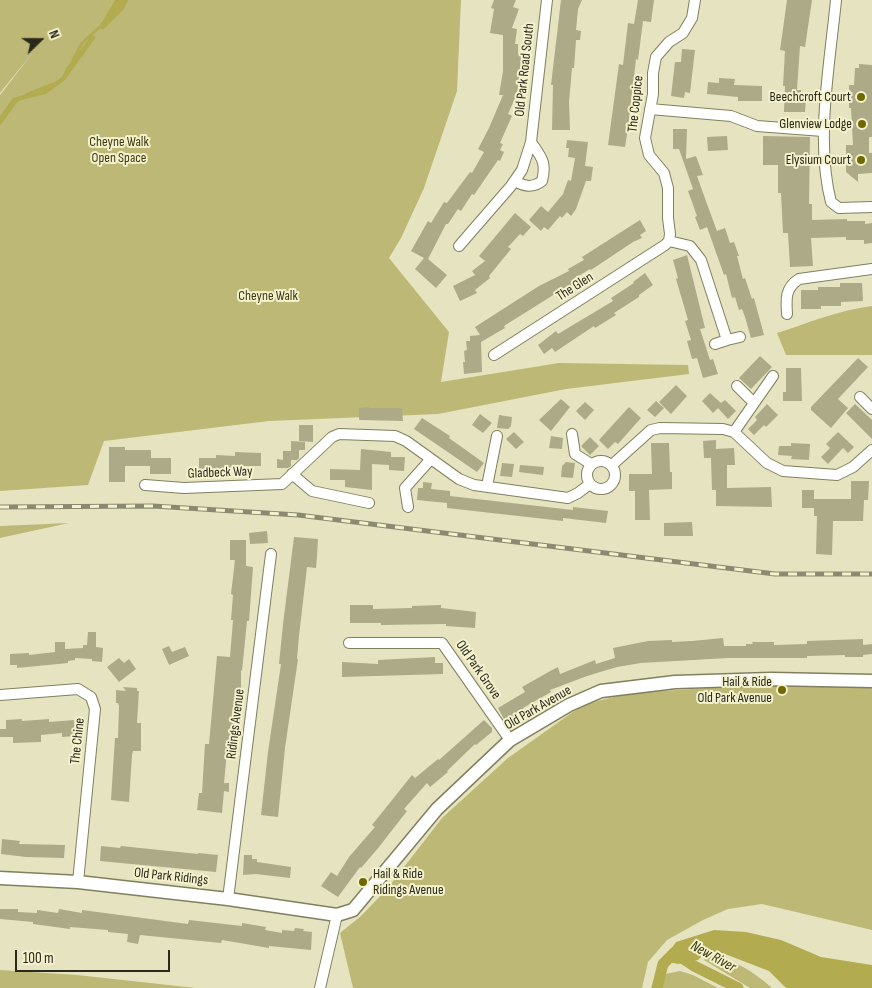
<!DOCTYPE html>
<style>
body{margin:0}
#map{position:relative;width:872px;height:988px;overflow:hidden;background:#e6e4c0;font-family:"Sofia Sans Condensed",sans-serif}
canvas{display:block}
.north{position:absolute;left:15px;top:15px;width:50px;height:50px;-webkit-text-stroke:4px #f4f1cd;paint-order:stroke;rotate:68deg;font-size:14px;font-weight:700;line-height:20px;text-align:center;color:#2a291c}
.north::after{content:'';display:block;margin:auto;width:18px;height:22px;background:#2a291c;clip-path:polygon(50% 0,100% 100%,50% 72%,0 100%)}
.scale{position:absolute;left:15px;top:950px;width:155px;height:22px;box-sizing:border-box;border:2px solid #2a291c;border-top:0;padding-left:6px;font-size:15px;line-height:18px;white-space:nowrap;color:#2a291c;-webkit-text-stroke:4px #f4f1cd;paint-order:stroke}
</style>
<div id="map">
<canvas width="872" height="988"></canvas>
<div class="north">N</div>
<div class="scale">100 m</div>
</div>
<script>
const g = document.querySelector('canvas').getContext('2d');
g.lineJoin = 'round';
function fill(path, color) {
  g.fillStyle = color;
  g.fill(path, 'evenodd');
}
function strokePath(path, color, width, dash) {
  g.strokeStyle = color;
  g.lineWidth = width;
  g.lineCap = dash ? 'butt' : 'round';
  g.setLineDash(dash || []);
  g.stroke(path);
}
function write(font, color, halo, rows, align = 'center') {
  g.font = font + ' "Sofia Sans Condensed",sans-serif';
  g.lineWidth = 4;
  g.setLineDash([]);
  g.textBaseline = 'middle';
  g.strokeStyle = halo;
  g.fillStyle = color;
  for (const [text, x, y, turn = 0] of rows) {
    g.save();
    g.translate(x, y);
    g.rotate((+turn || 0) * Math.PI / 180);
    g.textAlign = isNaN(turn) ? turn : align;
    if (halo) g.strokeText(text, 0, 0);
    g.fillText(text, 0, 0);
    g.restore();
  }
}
fill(new Path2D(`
 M0,0h461l-4,91 -33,97 -23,50 -12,20 60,74 -8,50 118,-19 129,2 1,9 -123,15 -128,25 -169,7 -165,20 -16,44 -88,6v-396l34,-44 -34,42z
 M872,306v49h-86l-9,-22c31,-10 62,-23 95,-27z
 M69,523l-69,15v-12z
 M770,684l102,2v244l-110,-26 -34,5 -25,11 -36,20 -19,22 -6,26h-289l-13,-55 21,-17 26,-27 55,-71 66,-60 76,-54 47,-11z
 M708,954c25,5 45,17 64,34h-22l-46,-28z
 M0,970l77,5 119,13h-196z
 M680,971l13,4 25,13h-57l4,-14z`), '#bdb876');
fill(new Path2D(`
 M115,0h13l-4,9 -21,21 -4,-3z
 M92,35l4,2 -31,43 -19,14 -28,7 -18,25v-10l13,-18 31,-9 18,-12 5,-10z
 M714,930l32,2 35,8 40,17 51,8v23h-86l-17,-17 -44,-17 -18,-3 -9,9 -20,4 -15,-3 13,-19z`), '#b3ab4f');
strokePath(new Path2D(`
 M73,60l9,-17 20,-18
 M26,95l27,-11`), '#b3ab4f', 3);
strokePath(new Path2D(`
 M676,954l18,12 44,22
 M657,988l6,-24 13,-13`), '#b3ab4f', 11);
fill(new Path2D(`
 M494,0h22l-3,7 6,2 -7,19 5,1 -2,15h3v9h3l-2,43h-3l-8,18 4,2 -12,27 3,1 -3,6 4,2 -4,9 -2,-1 -24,35 -2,-1 -11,17 -3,-2 -10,15h-2l-18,35 19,16 -11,13 -21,-19 9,-11 -13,-7 17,-30 3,2 13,-21 3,1 23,-31 2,1 12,-21 -6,-3 11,-21 14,-33h-4l4,-24v-36l-13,-2 4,-24 -3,-1z
 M561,0h21l-4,9 -2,21 5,1 -1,9h-4l-2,28h-2l-3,34 1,28h-18l1,-45h-2z
 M638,0h16l-3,22 -8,-1 -5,39 -2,-1 -8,69 -3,19 -17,-2 11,-81 4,1 5,-42 6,1z
 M787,0h25l-7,47 -5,-1 -3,44h4v7l5,1 -1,14h-21l1,-26h-2l2,-35 -5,-1z
 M682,49l13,1 -5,43 -5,-1 -1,6 -13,-2 4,-34h6z
 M859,64l13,1v72h-3v16h3v20l-14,1v8l-12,-10v-27h7l-2,-37h-2v-23h5l1,-17h4z
 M719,78l16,1 -1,6 28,1v15h-24v-4l-31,-3 1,-12 11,1z
 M673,129h14l-1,30 10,-3 7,19 -6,1 10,28 10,27 8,-3 5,15 4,-1 5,14h-2l6,23 2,-1 7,21 2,-1 10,37 -13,3 -6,-21 -3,-8 -3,1 -4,-13 -3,1 -6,-24 -2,1 -17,-48 -7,3 -5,-13 2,-1 -9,-25 5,-2 -14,-40h-6z
 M727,136l1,14 -20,1 -1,-14z
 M763,136l47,1 -1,67h3v16l35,-1v2h18v3l7,-1v20l-8,1v-4h-18v-3l-35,1 2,28 -23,1 -2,-34h-5l-2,-40h-3v-28h-15z
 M567,140l21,2 -3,24 8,1 -2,14h-5l-10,28 -5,7 -4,-4 -5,6 -2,-2 -12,14 -4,-3 -3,4 -12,-11 12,-14 7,6 15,-18 5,-14 3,1 4,-23 -7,-1 1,-9h-3z
 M515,213l16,14 -8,9 -3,-2 -12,13 3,2 -22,27 1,2 -15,12 2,3 -17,8 -7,-15 22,-11 -3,-4 13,-10 -6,-5z
 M640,220l6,11 -6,4 2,3 -9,4 -42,28 -1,-1 -18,11 2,5 -7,4 -1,-2 -62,39 1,2 -24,14 1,30 -18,2 -1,-12h2l-1,-11 3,-1 -1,-9h4v-5l10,-1 -5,-8 64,-41 30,-15 -1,-2 16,-9 -2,-3z
 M687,255l18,73 -5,1 10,31 3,-1 5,15 -15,4 -6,-20 -5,1 -5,-18 4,-1 -6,-19 3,-1 -12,-41 2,-1 -5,-18z
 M645,273l8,12 -14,10v2l-25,16 2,2 -21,13 -1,-2 -39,26 -3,-4 -8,6 -6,-9 18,-14 2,3 55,-33 -2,-3 23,-15 -1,-1z
 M840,283h22l1,18 -22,1v4h-20v3h-20v-19h17v-3h22z
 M760,356l12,11 -21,22 -12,-11z
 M858,358l10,9 -30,32 10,9 -17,20 -20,-18v-3z
 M786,368h15l1,33h-19v-9h3z
 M676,385l11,11 -16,18 -12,-12z
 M710,393l11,10 4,-3 11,11 -8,8 -10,-11 -5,5 -11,-12z
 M561,399l9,8 -19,24 -12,-11z
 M656,401l8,7 -9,9 -8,-7z
 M585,402l9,8 -9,10 -9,-9z
 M767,404l11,11 -12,12 -2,-2 -10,10 -6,-6 9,-9 -2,-3z
 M855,404l17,16v19l-26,-26z
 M369,407v1h33l1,13 -44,-1v-12z
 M629,407l12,11 -23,26 -3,-2 -7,7 -9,-9z
 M480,414l12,9 -9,10 -11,-8z
 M499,415l13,2 -1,9 -3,3 -11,-1z
 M422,418l28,18 -1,2 35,25 -7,9 -63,-43z
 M299,425h14v17l-14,-1z
 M514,432l10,10 -8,7 -10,-10z
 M838,432l16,15 -6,6 -5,-5 -15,16 -7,-7 9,-9 -4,-4z
 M551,436l12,2 -1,11 -13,-1z
 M590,437l9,9 -9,9 -9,-9z
 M716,440v9l18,-1 1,17h-8v23l44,-1 1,20 -56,-1v-16h-4l-1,-32h-7l-1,-17z
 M291,441l14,1v8h-6v8l-2,2h-6v6l-3,2h-11v-9l6,1v-9h8z
 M651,443h18l1,29h2v17l-23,1 1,30h-15v-29h-6v-17h23z
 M791,443l19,1 -1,16 -18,-1 1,-3 -14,-1 1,-9h12z
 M109,447h16v3h26v8h20v16h-21v-8h-25v16h-16z
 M361,449l30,3v5h14l-1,14 -15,-1v-5l-17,-1v26l-27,-3v-7h-15v-11l30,1z
 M235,452l26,1v13h-25v4l-37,-1v-11h17v-3l19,1z
 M566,462l9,1 -2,15 -12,-1 1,-11z
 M502,463l12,1 -2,13 -12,-1z
 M520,465l24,2 -1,8 -24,-3z
 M851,481h18l-1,19h-4l-1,21h-30l-1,34 -16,-1 1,-38h-3v-8h-12v-18h12v9h37z
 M423,482l9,1 -1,6 19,2v5l123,14v-3l35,4 -2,12 -43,-5v3l-116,-13v-5l-30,-3 1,-12h5z
 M692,522l1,14h-29v-13z
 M267,531l1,12 -18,1 -1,-11z
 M294,537l24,2 -1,17 -1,12 -9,-1 -8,69 -2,23h1l-13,89 -7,69 -17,-2 7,-63 13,-88h-2l4,-40z
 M230,540h16v26l7,1 -4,54h-2l-5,50 -1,-1v28h-3v3h-2l-1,41h-7l-4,41h5v9l-5,-1 -2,22 -25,-3 2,-17h3l3,-49h4l8,-88 13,1 3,-37h-2l2,-25 -2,-1 4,-34h-5z
 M350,605h23v4l39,-1v-2l29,-1v3l35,4 -1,16 -29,-2v-2l-65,1v-2h-31z
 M88,632h8v15l7,1 -1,14 -10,-1v-2l-17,-1v2l-7,1v2l-51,5v-3h-7v-11l19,-1v2l26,-3v-10h10v7l18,-1v-3h4z
 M723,638l1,8h22v-2h7l-1,-2h22v3l33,-1v-3l56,-2v6l9,-1v10l-9,1v2h-18v-2l-38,1v2h-79l-87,5 -24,4 -30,9 -37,14 1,2 -28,16 1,2 -19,11 -7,-13 27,-16 -3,-5 30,-17 6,-3 2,7 35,-14 1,4 19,-6 -2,-10 35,-7 24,-1v2l20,-1z
 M169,646l3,6 13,-5 4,9 -20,9 -7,-16z
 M435,657v6h8v11l-101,3v-15l36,2v-4z
 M119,658l5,5 5,-4 7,10 -17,13 -12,-15z
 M123,687l14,1v3h2l-2,32h4v28h-8l-1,4 -3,47 -18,-2 4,-62h3l1,-32 -1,-3h-2v-13l10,1z
 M22,719v2l27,-2v3l25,-2 1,16 -13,1v-4l-21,2v7l-28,1v-6h-13v-8h6v-9z
 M484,720l8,8v4l-16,13 -1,-1 -28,27 1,1 -18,15 -3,-4 -23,26 3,2 -28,36 -18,21 -1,-1 -22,30 -17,-11 10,-14 6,4 12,-19 26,-30 -3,-2 40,-50 3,3 23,-19 1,1z
 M2,839l18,2 -1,3 46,1 -1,13 -38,-1 -25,-3z
 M101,846l19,2 1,-2 77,8v-1l20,2 -2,17 -116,-11z
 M244,855h8v4h5v3l34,5 -1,11 -34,-4 -13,1z
 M0,909h18v3l19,1v-3l21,3 1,-4 23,4v-3l106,14 1,-4 53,6v-3l24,4 -1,3 17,3v-3l12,1 1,-3 9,1 -1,2 9,1 -1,18 -42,-4v2l-47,-8 -1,3 -81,-8 -2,9 -11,-2 1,-8 -20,-2v-2l-38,-3v2l-37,-5v-2l-33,-3z`), '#acaa87');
const minor = new Path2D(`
 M836,0c-6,63 -21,141 -5,202l8,6 33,-1
 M650,109l81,7 26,10 66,5
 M515,181c10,6 18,7 27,0 5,-19 -1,-24 -11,-39
 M669,241l1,-7 -2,-16v-30l-4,-15 -15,-18 -4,-17 8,-44v-21l3,-16 13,-15 14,-9 9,-15 3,-18
 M669,241l21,5 11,14 26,80 -12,4
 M459,246l52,-60 11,-16 9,-28 16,-142
 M787,314c-1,-15 -2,-26 12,-35l73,-10
 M727,340l13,-3
 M494,355l171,-110 4,-4
 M737,386l17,17
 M860,397l12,12
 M734,432l39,-56
 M572,434l3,20 16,10
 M587 475a14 14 0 1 1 28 0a14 14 0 1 1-28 0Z
 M612,465l39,-35 9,-2 63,1 11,3 33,31 16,8 54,4 16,-8 19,-17
 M292,474l20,17 57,12
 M145,485l39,3 98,-4 50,-47 7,-3 56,2 11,5 53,38 15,6 94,13 10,-5 12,-9
 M487,486l10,-50
 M408,507l-3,-19 25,-28
 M349,643h93l68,97
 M0,695l78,-6 13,8 4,12 -17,173
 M228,899l43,-345
 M320,988l17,-73`);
const tertiary = new Path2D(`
 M0,878l78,4 150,17 109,16 16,-5 84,-101 73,-69 59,-35 32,-14 74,-9 96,-3 101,2`);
strokePath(minor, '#817f5e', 12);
strokePath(tertiary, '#817f5e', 15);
strokePath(minor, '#fff', 10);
strokePath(tertiary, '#fff', 12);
const rail = new Path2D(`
 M0,507l153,-1 145,9 477,59h97`);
strokePath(rail, '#8b8a71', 5);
strokePath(rail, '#f4f1cd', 3, [9]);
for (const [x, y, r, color] of [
 [861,97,5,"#706800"],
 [862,124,5,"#706800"],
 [861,160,5,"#706800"],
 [782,690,5,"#706800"],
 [363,882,5,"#706800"]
]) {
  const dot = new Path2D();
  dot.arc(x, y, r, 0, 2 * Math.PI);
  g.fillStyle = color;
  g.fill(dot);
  strokePath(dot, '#f4f1cd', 2);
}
write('14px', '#2a291c', '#f4f1cd', [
 ["Old Park Road South",525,70,-84],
 ["The Coppice",636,104,-84],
 ["The Glen",575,287,-33],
 ["Gladbeck Way",220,473,-2],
 ["Old Park Grove",478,670,55],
 ["Old Park Avenue",538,708,-30],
 ["Ridings Avenue",236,724,-83],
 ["The Chine",78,741,-84],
 ["Old Park Ridings",171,877,6]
]);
write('14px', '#2a291c', '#f4f1cd', [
 ["Beechcroft Court",851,97],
 ["Glenview Lodge",852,124],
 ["Elysium Court",851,160],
 ["Hail & Ride",772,682],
 ["Old Park Avenue",772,698],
 ["Hail & Ride",373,874,"left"],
 ["Ridings Avenue",373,890,"left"]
], 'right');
write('14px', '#3d3a12', '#f4f1cd', [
 ["Cheyne Walk",119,142],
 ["Open Space",119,158],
 ["Cheyne Walk",268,296]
]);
write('italic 15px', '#38350d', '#f4f1cd', [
 ["New River",713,957,29]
]);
</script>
